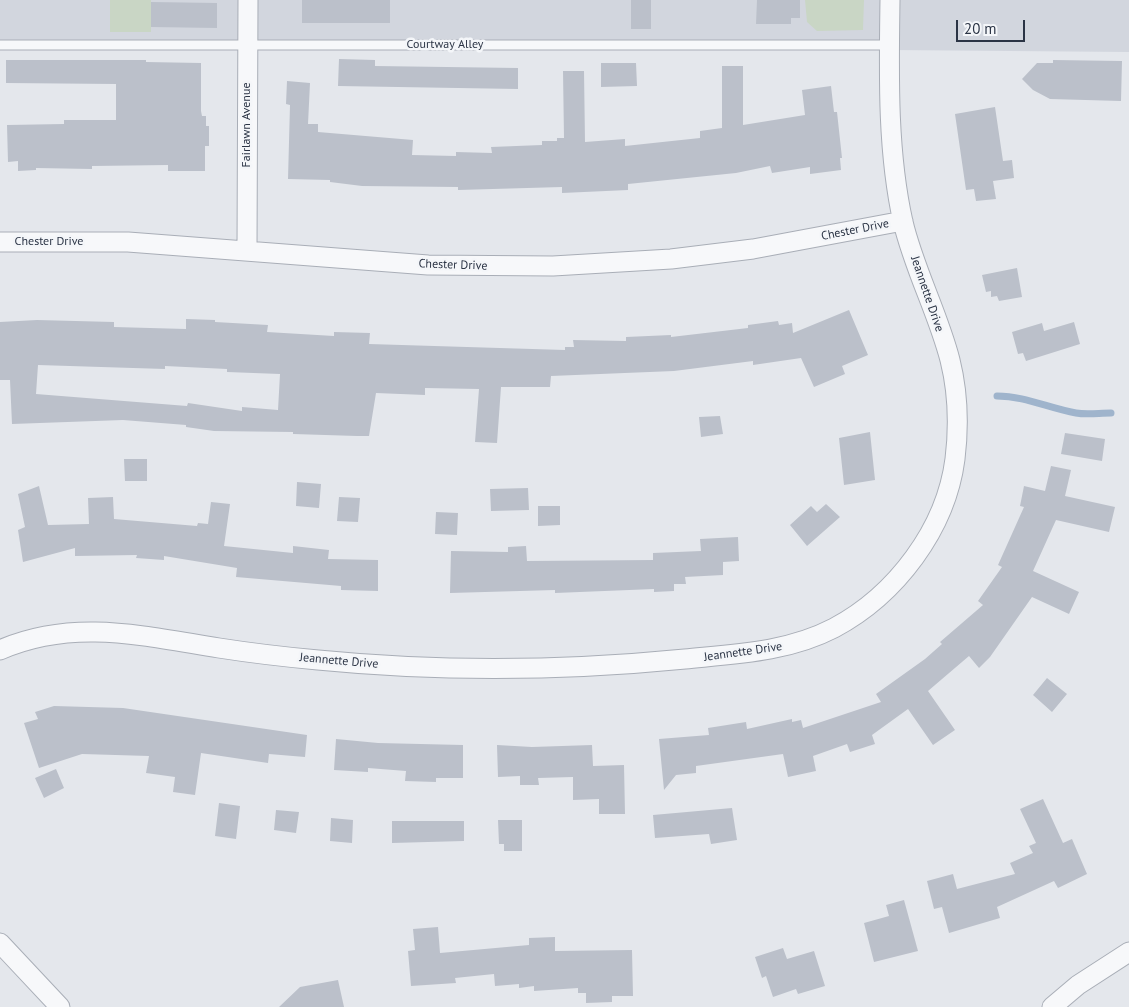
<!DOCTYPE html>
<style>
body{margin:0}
#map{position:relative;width:1129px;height:1007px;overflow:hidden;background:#e4e7ec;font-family:"PT Sans",sans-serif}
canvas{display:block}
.scale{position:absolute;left:956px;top:20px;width:69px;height:22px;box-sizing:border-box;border:2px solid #2b3445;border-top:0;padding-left:6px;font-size:15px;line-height:18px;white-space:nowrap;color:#2b3445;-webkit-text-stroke:4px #f4f6f9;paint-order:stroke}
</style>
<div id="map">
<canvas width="1129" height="1007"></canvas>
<div class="scale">20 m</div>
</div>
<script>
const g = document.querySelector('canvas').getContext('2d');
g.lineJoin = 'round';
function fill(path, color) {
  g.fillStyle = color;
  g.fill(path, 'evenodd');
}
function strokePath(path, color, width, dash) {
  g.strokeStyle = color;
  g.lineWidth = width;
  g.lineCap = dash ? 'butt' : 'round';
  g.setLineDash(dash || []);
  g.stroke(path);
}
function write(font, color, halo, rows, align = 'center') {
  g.font = font + ' "PT Sans",sans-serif';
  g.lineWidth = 5;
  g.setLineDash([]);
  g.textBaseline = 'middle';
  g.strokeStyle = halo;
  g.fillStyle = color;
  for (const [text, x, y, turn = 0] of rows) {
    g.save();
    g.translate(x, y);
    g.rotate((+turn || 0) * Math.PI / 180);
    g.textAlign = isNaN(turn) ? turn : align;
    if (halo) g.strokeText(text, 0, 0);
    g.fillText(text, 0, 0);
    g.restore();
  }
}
fill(new Path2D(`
 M0,0h1129v52l-239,-2 -1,-5h-889z`), '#d2d6de');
fill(new Path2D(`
 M110,0h41v32h-41z
 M805,0h59l-1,30 -46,1 -10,-9z`), '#c9d6c5');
strokePath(new Path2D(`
 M997,396c28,0 51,12 79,17 11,2 23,0 35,0`), '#9fb4cc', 7);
fill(new Path2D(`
 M302,0h88v23h-88z
 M631,0h20v29h-20z
 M757,0h43v18h-9v6h-35z
 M151,2l66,1v25l-66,-1z
 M339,59l36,1v6l143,2v21l-180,-3z
 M6,60h140v2l55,1v48l1,5h4v10h3v20h-4v25h-37v-6l-76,1v3l-56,-1v2l-18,1v-10l-10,1 -1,-37 57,-1v-4h52v-36l-110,-1z
 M1053,60l69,1 -1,40 -71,-2 -17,-9 -11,-11 15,-16h16z
 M601,63h35l1,23 -36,1z
 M722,66h21v59l62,-10 -3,-25 29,-4 3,26h3l5,46h-2l1,12 -31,4v-7l-38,6 -2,-7 -34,7 -108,11v6l-66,3v-6l-104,3v-3l-96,-1 -32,-4v-2l-42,-1 2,-74 -4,-1 1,-23 23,2 -2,41h10v8l95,8 -1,15 44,1v-4l36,1 -1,-6 51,-2v-4h15v-3h7l-1,-67h21l1,71 40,-3v7l75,-8v-7l22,-3z
 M995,107l8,54 9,-1 2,18 -21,3 3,18 -20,2 -2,-12 -8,1 -11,-76z
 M1017,268l5,29 -23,4 -2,-5 -6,1v-6l-5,1 -4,-17z
 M849,310l19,45 -26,11 3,8 -31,13 -13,-29 -48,7v-4l-79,10 -123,5 -1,11h-49l-4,56 -22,-1 4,-53 -54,-1v7l-49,-2 -7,43h-12l-64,-2v-2l-79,-1 -28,-4v-2l-63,-5 -111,4 -2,-44h-10v-58l37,-2 77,2v5l72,2v-10l29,1v2l53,3 -1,7 67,4v-4l36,1 -1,11 196,6v-3h9l-1,-7 53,1v-4l45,-2v2l77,-9v-3l30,-4 1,4 13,-2 1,10zM38,365l127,4v-3l62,3v3l53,2 -2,36 -36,-3v4l-54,-8 -1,3 -151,-12z
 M1074,322l6,22 -54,17 -3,-8 -5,1 -6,-22 30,-9 2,8z
 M720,416l3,18 -22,3 -2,-20z
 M870,432l5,48 -31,5 -5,-47z
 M1065,433l40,6 -3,22 -41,-7z
 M124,459h23v22h-22z
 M1051,466l20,4 -6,26 50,11 -6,25 -53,-12 -23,51 46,21 -10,22 -37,-17 -42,60 -11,11 -10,-12 -41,35 27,39 -22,15 -25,-36 -36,26 3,9 -25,8 -3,-8 -34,12 3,15 -28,6 -5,-23 -87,12v7l-20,2 -12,15 -5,-51 50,-4 -1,-7 38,-6 1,7 45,-10v3l9,-2 2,8 78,-26 -5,-8 49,-35 17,-15 -2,-2 43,-37 -5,-4 24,-34 -4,-2 26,-58 -4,-1 4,-20 21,5z
 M297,482l24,2 -2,24 -23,-2z
 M39,486l9,39 41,-1 -1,-26 25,-1 1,22 83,7 1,-3 10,1 3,-22 19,2 -6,42 69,7v-7l36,4 -1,9 50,1v31l-37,-1v-4l-105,-9 1,-9 -73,-12v4l-28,-2 1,-3 -62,1v-8l-52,14 -5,-32 7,-3 -7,-33z
 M528,488l1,22 -38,1 -1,-22z
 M339,497l21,1 -2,24 -21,-1z
 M826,504l14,13 -33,29 -17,-21 21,-19 6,6z
 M538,506h22v19l-22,1z
 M436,512l22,1 -1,22 -22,-1z
 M738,537l1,24 -16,1v13l-38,2 1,7h-12v7l-20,1v-3l-99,4v-3l-105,3 1,-42 57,1v-5l18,-1 1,15 126,-1v-7l48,-2 -1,-12z
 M1047,678l20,16 -15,18 -19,-17z
 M54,706l69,2 184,27 -2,22 -36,-3 -1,9 -67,-10 -6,42 -22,-3 2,-15 -29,-4 3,-17 -67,-2 -43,14 -15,-45 14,-4 -3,-7z
 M336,739l42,4 85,2v33h-27v4l-31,-1 1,-10 -38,-3v4l-34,-2z
 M497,745l35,2 60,-2 1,21 31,-1 1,49h-26v-15l-26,1v-23l-35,1 1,7h-19v-9l-22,1z
 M56,769l8,19 -20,10 -9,-20z
 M1043,799l20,44 9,-4 15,35 -29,14 -4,-7 -57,26 3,11 -51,15 -7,-26 -8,2 -7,-28 26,-7 4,15 58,-15 -5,-11 23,-10 -4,-7 7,-3 -16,-34z
 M219,803l21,3 -4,33 -21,-3z
 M732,808l5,32 -26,4 -2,-10 -54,4 -2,-23z
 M276,810l23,2 -3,21 -22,-3z
 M331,818l22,2 -1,23 -22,-2z
 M498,820h24v31h-18v-7h-5z
 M392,821h72v20l-72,2z
 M904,900l14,51 -44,11 -10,-39 25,-7 -3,-11z
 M438,927l2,26 89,-8v-7l26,-1v14l77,-1 1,46h-21v6l-26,1v-10h-8v-5l-44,3v-5l-15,2v-4l-24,2 -1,-12 -39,4 1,5 -45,3 -3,-35 7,-1 -2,-21z
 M783,948l4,11 27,-8 11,35 -27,8 -2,-5 -23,8 -7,-21 -4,2 -7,-21z
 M338,980l6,27h-65l21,-20z`), '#bbc0ca');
const service = new Path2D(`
 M0,45h889`);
const minor = new Path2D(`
 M0,242h128l300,23 125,1 118,-7 82,-10 150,-28
 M247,249l1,-249
 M0,650c73,-32 143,-14 219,-2 32,5 66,9 99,12 122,12 245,11 367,-1 51,-5 103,-7 149,-31 62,-33 112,-99 121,-169 4,-33 3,-67 -5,-99 -12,-47 -36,-91 -47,-138 -16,-72 -14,-149 -13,-222
 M0,943l60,64
 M1052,1007l26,-22 51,-33`);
strokePath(service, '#a9aeb7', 11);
strokePath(minor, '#a9aeb7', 21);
strokePath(service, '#f7f8fa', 9);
strokePath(minor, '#f7f8fa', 19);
write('12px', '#2b3445', '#f4f6f9', [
 ["Courtway Alley",445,45],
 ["Fairlawn Avenue",247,125,-90],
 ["Chester Drive",855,230,-11],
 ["Chester Drive",49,242],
 ["Chester Drive",453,265,2],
 ["Jeannette Drive",927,294,71],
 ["Jeannette Drive",743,652,-8],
 ["Jeannette Drive",339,661,5]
]);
</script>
